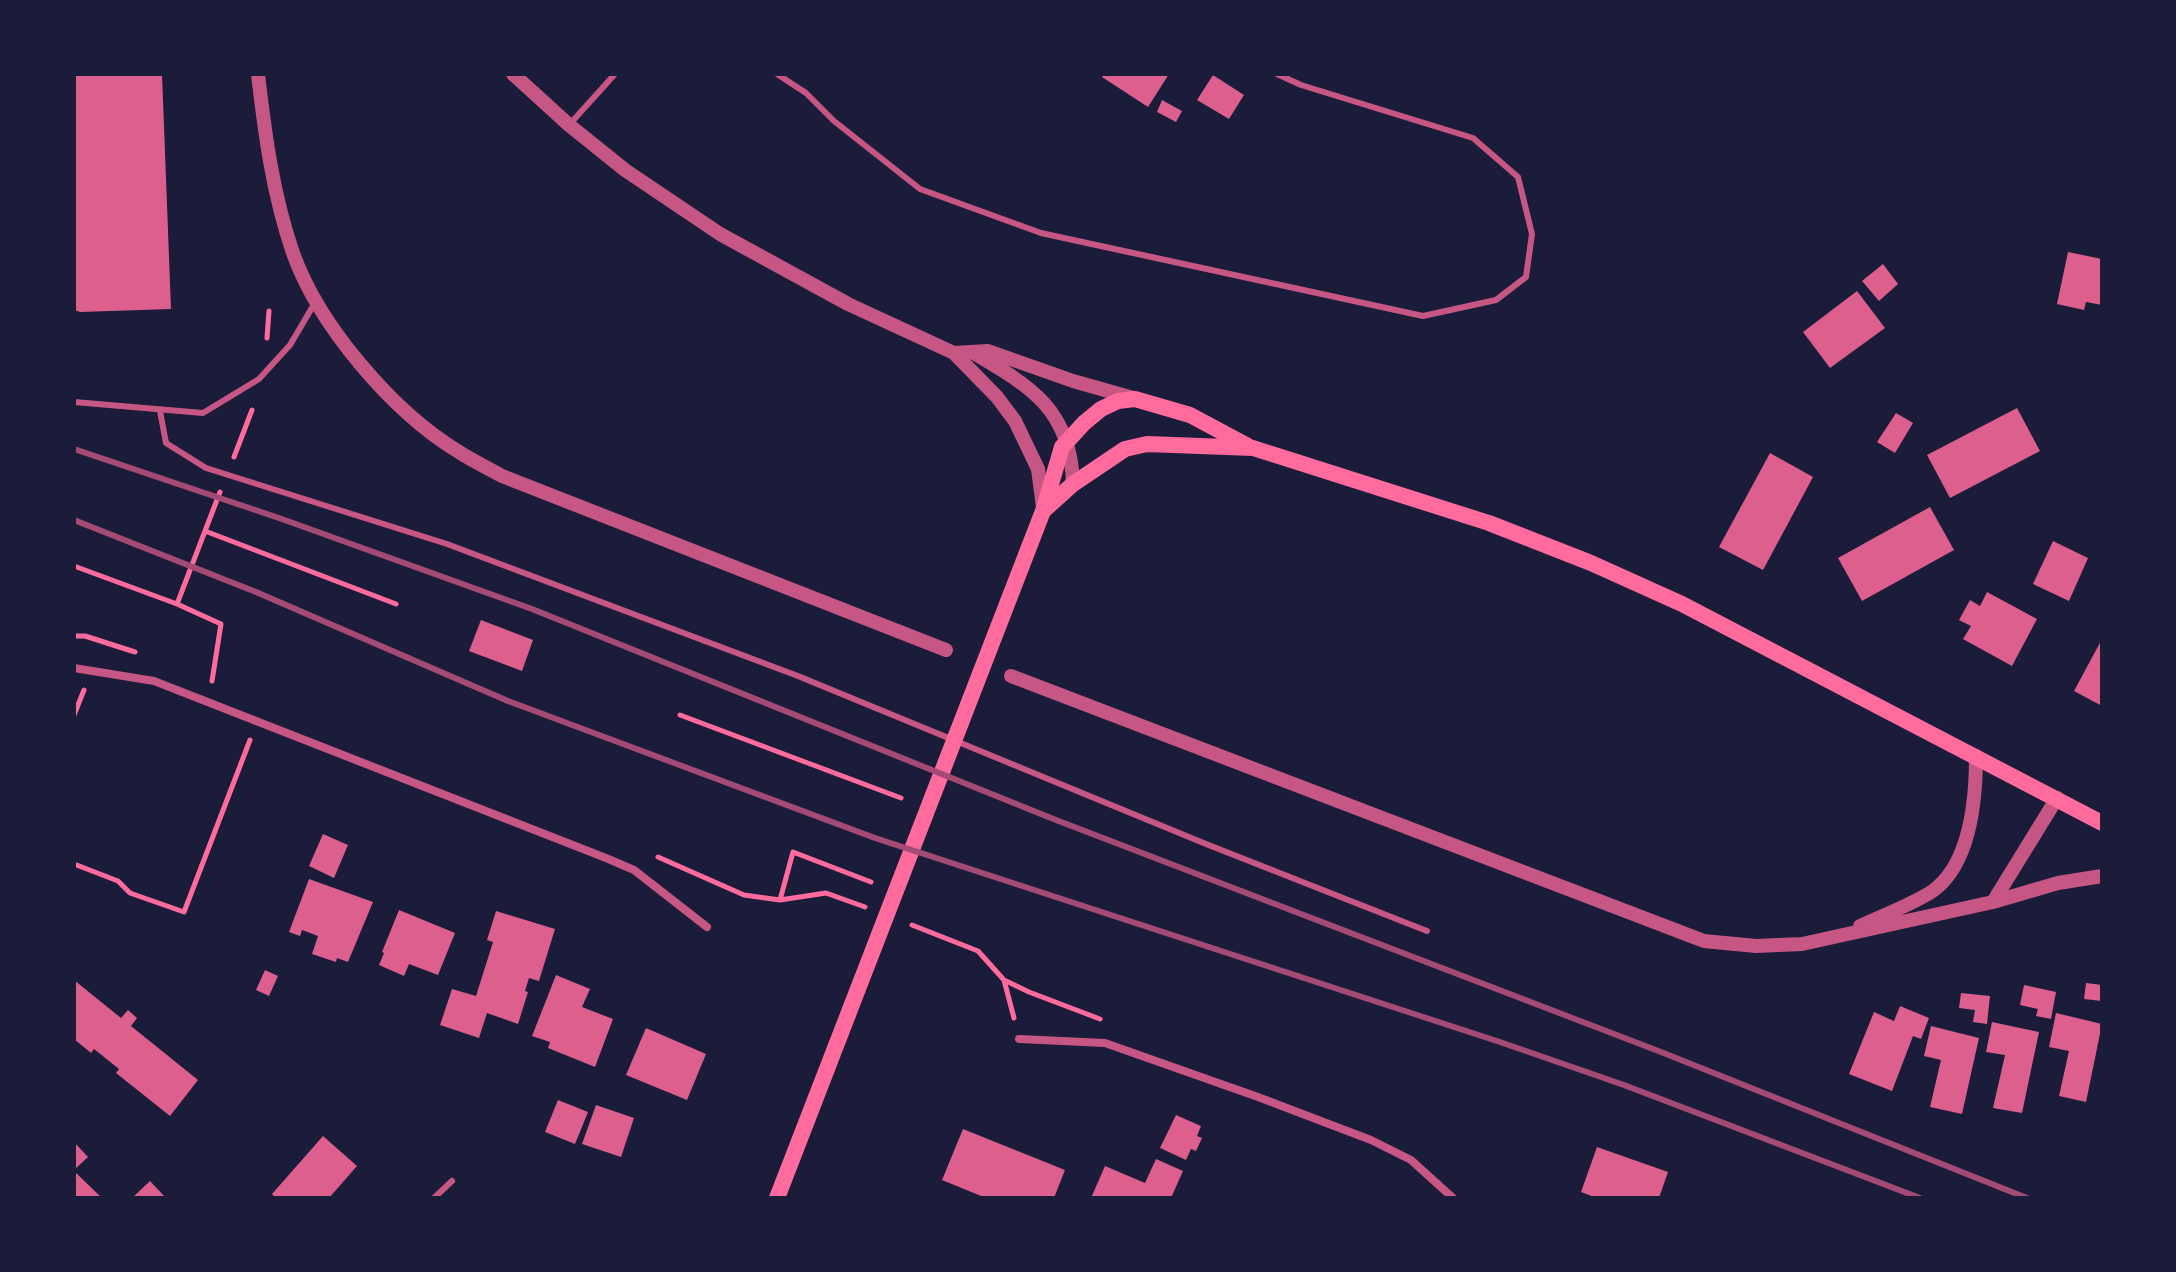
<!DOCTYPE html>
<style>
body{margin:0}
#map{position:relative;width:2176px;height:1272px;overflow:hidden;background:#1b1b3a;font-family:"Archivo Narrow",sans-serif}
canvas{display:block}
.frame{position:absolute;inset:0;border:76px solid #1b1b3a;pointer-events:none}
</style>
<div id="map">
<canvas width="2176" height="1272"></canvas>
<div class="frame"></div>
</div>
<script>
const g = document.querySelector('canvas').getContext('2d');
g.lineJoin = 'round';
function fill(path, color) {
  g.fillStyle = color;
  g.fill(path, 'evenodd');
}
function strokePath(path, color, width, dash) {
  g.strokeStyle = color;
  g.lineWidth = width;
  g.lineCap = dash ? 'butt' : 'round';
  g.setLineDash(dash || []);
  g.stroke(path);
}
fill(new Path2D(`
 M74,74h88l9,235 -91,3 -6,-2z
 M1104,74h65l-21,33 -46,-30z
 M1213,75l31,20 -15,24 -32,-19z
 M1162,100l20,11 -6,11 -19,-10z
 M2068,252l34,7v46l-16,-3 -2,8 -27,-6z
 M1883,264l15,20 -19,17 -17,-20z
 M1857,291l28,37 -55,40 -27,-36z
 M2017,408l23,43 -90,47 -23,-43z
 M1896,413l17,10 -18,30 -18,-11z
 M1770,453l43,24 -50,93 -44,-23z
 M1930,507l24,43 -92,51 -24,-43z
 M2053,541l35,17 -19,43 -36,-17z
 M1987,592l50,27 -25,47 -49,-27 8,-13 -12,-6 11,-20 10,6z
 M481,620l52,20 -11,31 -53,-20z
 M2102,639v67l-28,-15z
 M323,834l25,11 -14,33 -25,-12z
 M309,879l64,23 -25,60 -11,-4 -1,4 -24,-8 6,-18 -16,-6 -2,6 -11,-4z
 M399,910l56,23 -17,42 -29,-11 -5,12 -25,-11 5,-12 -2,-1z
 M496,911l59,18 -16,52 -10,-3 -4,13 3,1 -10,32 -31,-11 -8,25 -39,-13 12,-36 24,7 17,-54 -6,-2z
 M265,970l13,6 -9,20 -13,-6z
 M556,975l34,14 -8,18 31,12 -18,48 -47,-19 2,-6 -18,-6z
 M74,980l47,38 7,-8 9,8 -6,8 67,54 -28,36 -54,-43 3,-4 -25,-20 -3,4 -17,-14z
 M2086,983l16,2v16l-18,-2z
 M2024,985l32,7 -5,27 -15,-3 2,-7 -18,-4z
 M1961,993l29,3 -3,28 -14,-2 2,-12 -16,-2z
 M1900,1006l29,12 -8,21 -8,-3 -21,55 -43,-17 25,-62 20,9z
 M2056,1013l46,11 -16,78 -27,-6 10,-45 -20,-4z
 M1992,1022l47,10 -17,81 -29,-5 12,-53 -19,-3z
 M1931,1026l48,12 -17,76 -32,-7 11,-47 -17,-4z
 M646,1028l60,26 -19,46 -61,-25z
 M558,1100l30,12 -13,32 -30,-12z
 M596,1105l38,13 -13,39 -39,-13z
 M1176,1115l25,11 -4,10 5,2 -6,13 -5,-2 -5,11 -26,-12z
 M963,1129l102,41 -11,28h-68l-44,-18z
 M323,1136l34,30 -28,32h-53l-4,-4z
 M74,1142l14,15 -14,13z
 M1597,1147l71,25 -9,26h-62l-16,-6z
 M1156,1159l27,12 -12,27h-80l14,-32 40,17z
 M74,1171l28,27h-28z
 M150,1181l16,17h-34z`), '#dd5f8e');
strokePath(new Path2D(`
 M267,338l2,-27
 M234,457l18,-47
 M205,531l191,73
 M74,566l103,38 43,-112
 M177,604l44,20 -9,57
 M74,636h11l50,16
 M74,715l10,-25
 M680,715l221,83
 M658,857l86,38 36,5 46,-7 39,14
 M74,864l44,17 12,12 54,19 66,-172
 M780,900l13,-48 78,30
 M912,925l66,26 26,29 25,12 71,27
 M1004,980l10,38`), '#ff6b9d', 5);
strokePath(new Path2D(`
 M777,74l29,19 28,28 86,68 121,44 382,83 73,-16 30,-23 6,-43 -14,-57 -45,-39 -172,-53 -24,-11
 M569,125l46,-51
 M74,402l129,11 56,-34 31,-34 26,-44
 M160,411l6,32 40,25 241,76 351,132 408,168 221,87
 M434,1198l18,-17`), '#c65784', 6);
strokePath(new Path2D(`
 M74,668l80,13 452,177 28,12 73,57
 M1019,1039l86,4 153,54 113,43 40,20 42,38`), '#c65784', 8);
strokePath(new Path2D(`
 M258,74c7,61 15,121 35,179 26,73 100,159 166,199 14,9 29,16 43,24l444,174
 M513,74l56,51 56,45 95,64 128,70 106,49 43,44 18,24 23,48 5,38
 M972,352c58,34 99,57 101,132
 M954,353l34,-2 85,30 60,17
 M1011,676l693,265 52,5 46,-2 191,-42 65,-19 44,-7
 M1993,902l64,-104
 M1860,926c19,-9 58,-24 74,-36 37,-28 42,-92 42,-134`), '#c65784', 14);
strokePath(new Path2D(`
 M1043,511l30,-27 52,-35 22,-5 106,4 236,75 102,40 91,41 420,219
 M777,1198l266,-687 19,-64 22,-24 17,-14 17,-8 17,-2 55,16 58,31`), '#ff6b9d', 16);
strokePath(new Path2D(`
 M74,449l205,69 253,91 524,211 605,232 366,146
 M74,520l182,72 252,109 367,137 625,204 124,43 296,113`), '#a44b75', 6);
</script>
